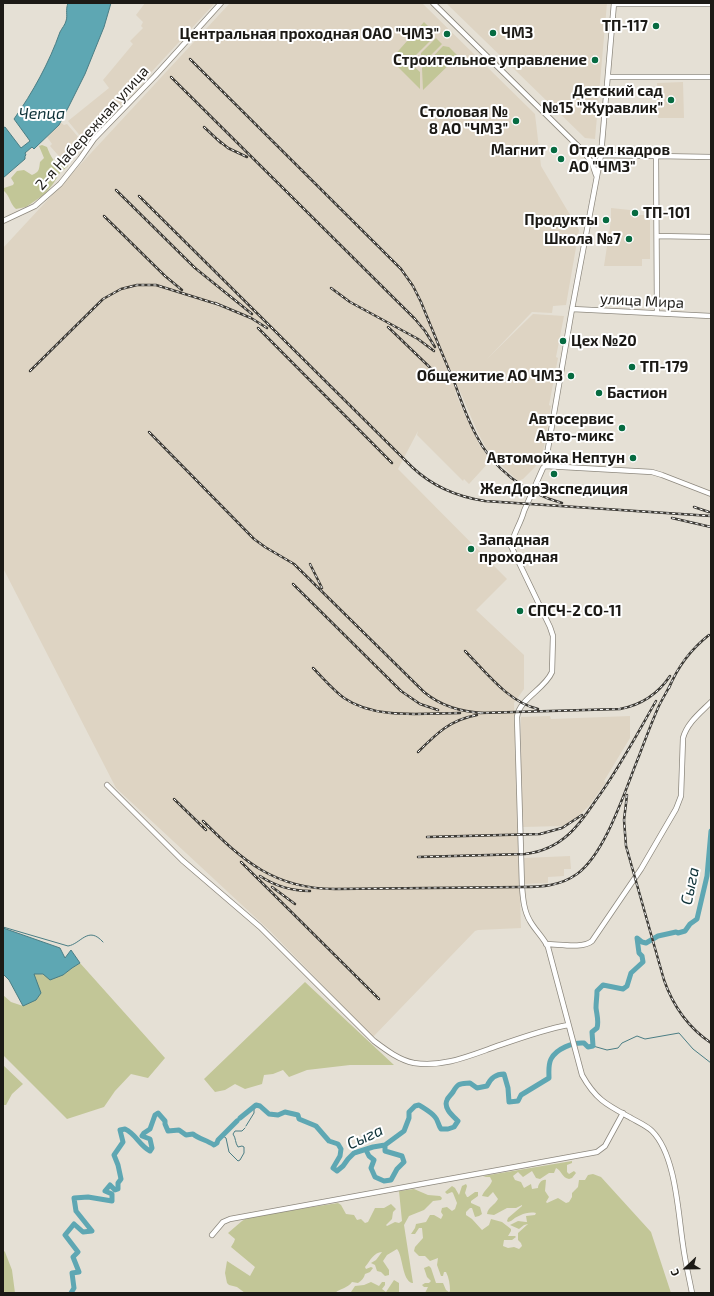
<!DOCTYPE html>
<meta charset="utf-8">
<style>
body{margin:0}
#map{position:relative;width:714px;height:1296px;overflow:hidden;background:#e5e0d5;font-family:"Exo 2",sans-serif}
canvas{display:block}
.frame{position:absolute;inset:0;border:4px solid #1c1a16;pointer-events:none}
.north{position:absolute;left:666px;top:1248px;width:40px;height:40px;-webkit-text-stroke:3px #fff;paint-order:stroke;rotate:248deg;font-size:11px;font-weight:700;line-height:16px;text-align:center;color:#1c1a16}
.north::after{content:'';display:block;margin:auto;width:14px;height:18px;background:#1c1a16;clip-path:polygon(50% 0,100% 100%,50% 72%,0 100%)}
</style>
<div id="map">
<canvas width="714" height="1296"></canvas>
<div class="frame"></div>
<div class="north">С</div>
</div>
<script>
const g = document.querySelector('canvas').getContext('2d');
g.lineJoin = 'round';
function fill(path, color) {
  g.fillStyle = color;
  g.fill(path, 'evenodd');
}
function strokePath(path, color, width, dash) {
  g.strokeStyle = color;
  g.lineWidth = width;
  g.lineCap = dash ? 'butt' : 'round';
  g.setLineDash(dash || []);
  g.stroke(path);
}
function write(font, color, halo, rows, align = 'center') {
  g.font = font + ' "Exo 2",sans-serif';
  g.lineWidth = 4;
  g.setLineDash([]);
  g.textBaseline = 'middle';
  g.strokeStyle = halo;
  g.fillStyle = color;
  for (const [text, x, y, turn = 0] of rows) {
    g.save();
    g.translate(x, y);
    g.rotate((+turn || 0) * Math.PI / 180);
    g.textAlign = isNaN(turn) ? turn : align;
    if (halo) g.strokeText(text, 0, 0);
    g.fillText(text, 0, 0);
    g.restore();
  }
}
fill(new Path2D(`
 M145,3h70l-129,140 -18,-22 41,-33 -6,-8 30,-36 -3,-3 13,-13 -2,-2 2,-4 -7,-7z
 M230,3h192l113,111 6,52 38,64 -13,75 -13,1 -1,7 -20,-1 -45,47 46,-45 31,2 -8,41 2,1 -9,47 2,1 -10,57 -3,-1 -2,4 -13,13 -5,2 -21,-20 -11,-13 -9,-17 -18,-42 -4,3 10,23 15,31 11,14 -22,24 -5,-5 -1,2 -46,-46 1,-4 -20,38 109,110 -31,31 48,45v34l-10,14 7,225 -43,2 -3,1 -102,106 -103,-106 -154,-143 -113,-220v-320z
 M446,3h161l-12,136 -10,-1z
 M683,82l1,36h-26l-1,-35z
 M60,122l4,3 3,-1 19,22 -21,17 -15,-17 2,-2 -5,-7 12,-12z
 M611,208l19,2v5h20v44h-8v7h-38l7,-46z
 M550,716l1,3 79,-3v22l-26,43 2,1 -17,24 -14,13 -12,7 -40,1 -2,-53v-57z
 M570,856l1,13h-7v7l-16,1v6l-23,1 -1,-26z`), '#ded4c3');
fill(new Path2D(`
 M424,22l10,10v5l-22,22 -20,-1z
 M436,38l6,6 -15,15h-6v-6z
 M443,46l6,1 9,9 -35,34 -1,-22z
 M407,60l13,12v17l-28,-28z
 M42,145l5,2c4,10 8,20 20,18l1,1 -8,7 -7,11 -8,10 -19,13 -10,2c-6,-5 -6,-13 -12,-18v-3l9,-3 1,-2 -3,-5 6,-7 7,-1 8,5c8,-3 7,-7 8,-13l4,-4 -5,-12z
 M80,963l85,95 -17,20 -17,-4 -16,17 -11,16 -37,12 -64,-64v-60l8,7 12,4 11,-32 29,1 9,-7z
 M305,982l89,83h-44l-43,5 -18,7 -6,-7 -10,4 -9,1 -2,9 -17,5 -10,-5 -10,6 -10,2 -11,-13z
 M3,1065l20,19 -11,10 -6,11h-3z
 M572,1161v2l-5,2v7l2,2 5,-3 2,2 -4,5 -3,1c-7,-1 -7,-8 -13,-11l-2,5h-5l-9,6 -4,-1 -4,-7 -9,6 -5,-5 -5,4 2,4 6,2 3,6 7,-4 1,5 6,-1c0,-4 4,-9 8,-8l-1,11 4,6 -3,5 1,1 11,-5 8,5 3,-1 3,-5v-4l6,-6 1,-7h6l3,-5 5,-1 8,3 50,55 20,61h-246l3,-6h-4l-2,-2 3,-2h4l2,-2 -4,-4 -3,-9 5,-2 2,2 5,15h7l3,7 3,2 1,-1c0,-7 -1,-13 -4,-19h-2l-1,4h-2l-4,-11 1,-7 -8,3 -5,-5h-6l-5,-5 1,-4 8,-9 -1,-10h-3l-4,6h-4l4,-6 1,-4 10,-2 4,-7h4l7,4 2,-4 -2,-3 1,-4 5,-1 5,4 3,-2 2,-6 -4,-10 -1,-1 -5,2 -2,-2 7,-6 3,2 4,7 3,-9 4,-2 1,2 -2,7 2,4h1l7,-5h3v4l-7,5v2l9,4 2,7 -3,2 -4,1 -3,-9h-2l-4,4v3l6,4 10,11 7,-5 2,-6 11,3 9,7v2l-3,5h7l1,1 -4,3h-8l-1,6 5,2 6,-1 5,2 3,-3 -1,-3 -3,-3v-7l10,-9 -4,1 -5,4 -9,-4 8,-4 8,1h1l-1,-6 9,-1 1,-2c-9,-2 -19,3 -25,8l-3,1 -1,-1 1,-3 14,-12v-1l-6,3h-9l-13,7 -7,-1c1,-7 8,-9 11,-15l-5,-7 -5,5 -6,-1c2,-6 8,-9 10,-15l-2,-4h-4l-3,-1z
 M414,1189l14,6 12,1 2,2 -1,2 -8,1 -9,9 -15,6 -5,9 9,58h-1c-10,-3 -9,-27 -15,-34l-10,6 -4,6 6,9v5l-4,1 -4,-4 -4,-1 -2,-6 -4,-2 5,-3 6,-8c-8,0 -12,9 -17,15l1,2 5,-2 2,1 -3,4 -5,2c-1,4 -3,6 -7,9l-6,-1c-4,6 -11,6 -17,11h-90l-8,-6 -8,-2 -2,-2 -2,-10 2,-12 23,15 5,-9 -24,-20 3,-5 1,-3 -7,-6 14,-12 5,-3 27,-5 64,-10 3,2 5,9 8,1 3,5 4,-1 4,4 3,-1 7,-14h9l7,-4 5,5 -3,3 -1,7 -6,6 1,1 8,-4 4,1 3,-2 -3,-30z
 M3,1250l2,2 7,18 3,23h-12z
 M394,1280l5,3v10h-55l7,-1 4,-6 9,-1 7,-3 8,4 3,-4h3v3l-3,4 4,3z`), '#c2c697');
const water = new Path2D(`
 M68,3h43l-7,24 -19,47 -16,32 -10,19 -23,22 -2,2 -2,-2 -7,6 1,2 -1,1v3l-22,19v-50l2,-1 16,21 9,-7 -16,-22c19,-27 35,-56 46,-87 2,-4 5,-7 6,-11 2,-6 -1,-10 2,-18z
 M3,928l57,20 5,10 6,-8 9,13 -8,5 -9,7 -13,5 -7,-6h-9l7,19 -5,7 -13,6 -14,-26 -6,-6z`);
fill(water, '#5ea7b3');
strokePath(water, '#4a7d84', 1);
strokePath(new Path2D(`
 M3,927l65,19c13,-2 20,-21 35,-4
 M593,1046l14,4 11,-2 4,-5 15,-7 8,3 34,-6 14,16 18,14
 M246,1126l8,-13v-4
 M223,1136l3,2 3,14 9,9 2,-1 4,-7v-6l-2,-1 -4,1c-3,-4 -2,-9 -5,-13l2,-3h7l3,-3`), '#4a7d84', 1);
strokePath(new Path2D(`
 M240,1118l16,-13 4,1 9,8 9,1 7,-3 13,3 1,4 17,7 13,15 9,3 3,5 -1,7 -7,12 4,3 6,-5 5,-7 6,-6 19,-6 12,-2 19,-14 5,-13v-6l6,-6 4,-1c6,4 12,7 16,12 3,3 3,8 6,12h7l6,-2 4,-6c-5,-5 -15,-13 -11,-21 1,-3 4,-5 6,-8 5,-9 6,-8 17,-9l7,5 10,-2c3,-7 9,-12 17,-12l4,14 1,14 9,-1 3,-6 28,-17c0,-6 -1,-13 2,-19 5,-10 22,-17 33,-16l4,4 5,-1 -1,-14 5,-4c2,-7 0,-12 -1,-20 0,-6 1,-11 1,-17l6,-6 20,4 4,-3 4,-13 12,-11 -1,-6 -3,-3 -2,-15 5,4 4,1 12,-7 18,-4 2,1 7,-2 5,-7 7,-5 10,-43 4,-45
 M366,1150l3,6 5,4 -3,8 4,9 9,4 7,-1 6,-11 7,-7 -2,-6 -17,-5v-6
 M71,1293l3,-5 -2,-15 7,-1 -6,-15 5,-5 -13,-17 9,-11 9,8 9,-1 -16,-20 -2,-13 14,-1 24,4v-7l-7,-3 5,-6 5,5 3,-1v-6l3,-4 -3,-14 -4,-10 9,-13 -3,-12 5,-1c11,5 14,16 25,22l2,-3 -2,-9 -8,-3 2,-3 6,-4 5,-14 3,-2 7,8v3l3,7 11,-1 7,5 7,-1c6,5 14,6 21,11l3,-2 1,-3 19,-19`), '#5ea7b3', 5);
const minor = new Path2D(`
 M433,3l151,149 17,3 110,2
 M614,3l-13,152 -29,154 -27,157 -2,2 -19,43c-3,12 -11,23 -13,35l39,81 3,9 -1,36c-7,17 -33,27 -35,45l5,170c1,12 2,24 8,34 5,9 13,16 18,26l34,128c14,25 25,30 49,43 7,4 16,8 21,13 24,24 26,82 31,114 2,16 6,32 9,48
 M614,4h97
 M608,77h103
 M584,152l8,11 4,12
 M656,157l1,156
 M3,221l32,-15 25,-22 20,-25 14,-20 61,-63 66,-73
 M657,236l54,1
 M572,309l139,7
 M545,466l107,6 10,3 49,19
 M107,785l75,75 78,67 114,114c12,9 25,19 40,22 27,4 50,-5 75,-14 26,-9 52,-19 79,-24
 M546,944c13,0 37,5 46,-3l49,-72 35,-60 5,-13 2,-58c4,-15 17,-25 28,-36
 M212,1235l11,-13 7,-3 367,-67 8,-6 18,-33`);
strokePath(minor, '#8d887e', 6);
strokePath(minor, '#fff', 4.5);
const rail = new Path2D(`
 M190,59l211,210 12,17 8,16c11,27 22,54 34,82 6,17 12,34 21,51 17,34 49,58 86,68
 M171,77l244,242 10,12 10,16
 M204,127l17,16
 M217,139l11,9 19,9
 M116,190l79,78 57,46
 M139,196l273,271c20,19 46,30 73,34l226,15
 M104,216l61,60 17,14
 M331,288l19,14 68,37 16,12
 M215,303l36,15 16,10
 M388,327l56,54
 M258,328l134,135
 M30,371l73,-72 18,-10 16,-4h19l64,20
 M149,432l105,107 11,8 29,17 130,128c18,15 38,20 60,21
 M694,507l15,5
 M672,518l39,9
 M310,564l12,24
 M293,584l108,107 19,13 18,6
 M465,651c21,21 43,51 73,58
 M313,668c10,10 20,22 31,30 32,22 79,15 116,15
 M669,688c9,-22 21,-38 40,-53
 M480,713l140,-4c21,-4 38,-15 50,-33
 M418,752c19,-19 32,-32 59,-37
 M627,795l-3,25 2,26 38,134c9,26 25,48 47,63
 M174,799l32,31
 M203,821c40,40 72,68 132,68l187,-2c20,0 38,-1 55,-13 29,-21 48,-84 62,-118 6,-16 12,-32 19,-48 4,-9 9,-16 13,-25
 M427,837l113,-3 22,-6 20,-13
 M418,857l107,-3c17,-2 32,-9 44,-20 11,-10 19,-22 27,-34 23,-31 41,-66 60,-99
 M241,862l138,137
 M260,876c15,10 32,15 50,15
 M272,887l23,17`);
strokePath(rail, '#3c3a35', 2.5);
strokePath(rail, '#fff', 1, [3]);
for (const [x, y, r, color] of [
 [656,26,4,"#066b41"],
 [493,33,4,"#066b41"],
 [447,34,4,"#066b41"],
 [595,60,4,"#066b41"],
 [671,100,4,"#066b41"],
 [516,121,4,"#066b41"],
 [554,150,4,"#066b41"],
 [561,159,4,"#066b41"],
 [635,213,4,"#066b41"],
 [606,220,4,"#066b41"],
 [629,239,4,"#066b41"],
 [563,341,4,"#066b41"],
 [632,367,4,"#066b41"],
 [571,376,4,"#066b41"],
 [599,393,4,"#066b41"],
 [622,428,4,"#066b41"],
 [633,458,4,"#066b41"],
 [554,474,4,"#066b41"],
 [471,549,4,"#066b41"],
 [520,611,4,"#066b41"]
]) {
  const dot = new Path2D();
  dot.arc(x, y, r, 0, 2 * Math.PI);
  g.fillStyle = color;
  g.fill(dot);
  strokePath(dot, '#fff', 1.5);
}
write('bold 15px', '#1c1a16', '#fff', [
 ["ТП-117",648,26],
 ["ЧМЗ",501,33,"left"],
 ["Центральная проходная ОАО \"ЧМЗ\"",439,34],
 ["Строительное управление",587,60],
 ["Детский сад",663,91],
 ["№15 \"Журавлик\"",663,108],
 ["Столовая №",508,112],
 ["8 АО \"ЧМЗ\"",508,129],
 ["Магнит",546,150],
 ["Отдел кадров",569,150,"left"],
 ["АО \"ЧМЗ\"",569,167,"left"],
 ["ТП-101",643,213,"left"],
 ["Продукты",598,220],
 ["Школа №7",621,239],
 ["Цех №20",571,341,"left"],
 ["ТП-179",640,367,"left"],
 ["Общежитие АО ЧМЗ",563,376],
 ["Бастион",607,393,"left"],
 ["Автосервис",614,419],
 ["Авто-микс",614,436],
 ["Автомойка Нептун",625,458],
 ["ЖелДорЭкспедиция",554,489,"center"],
 ["Западная",479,540,"left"],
 ["проходная",479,557,"left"],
 ["СПСЧ-2 СО-11",528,611,"left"]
], 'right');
write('15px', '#1c1a16', '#fff', [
 ["2-я Набережная улица",92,128,-48],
 ["улица Мира",642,301,3]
]);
write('italic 16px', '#0e3238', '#fff', [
 ["Чепца",42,114],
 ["Сыга",690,886,-78],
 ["Сыга",365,1137,-25]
]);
</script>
